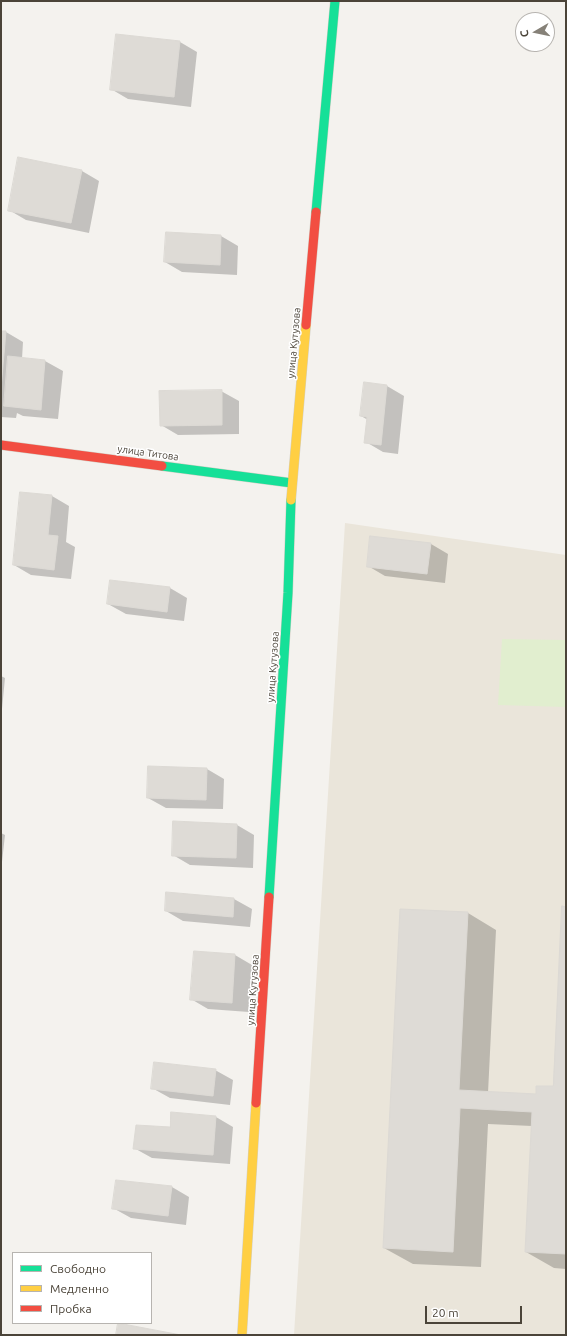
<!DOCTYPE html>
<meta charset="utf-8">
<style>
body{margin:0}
#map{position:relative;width:567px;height:1336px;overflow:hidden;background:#f4f2ee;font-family:Ubuntu,sans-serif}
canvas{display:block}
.frame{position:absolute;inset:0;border:2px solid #4b4439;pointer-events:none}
.legend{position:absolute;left:12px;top:1252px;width:140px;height:72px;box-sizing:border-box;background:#fff;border:1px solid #b7b4b0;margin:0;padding:5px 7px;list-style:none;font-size:12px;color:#4b4439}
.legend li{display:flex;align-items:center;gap:8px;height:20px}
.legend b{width:20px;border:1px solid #b7b4b0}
.north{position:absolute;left:515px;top:12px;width:40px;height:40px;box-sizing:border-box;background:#fff;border:1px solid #b7b4b0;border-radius:50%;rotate:261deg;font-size:11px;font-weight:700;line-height:16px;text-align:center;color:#4b4439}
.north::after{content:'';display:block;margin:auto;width:14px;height:18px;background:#868178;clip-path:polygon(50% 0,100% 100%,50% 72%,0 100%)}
.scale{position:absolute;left:425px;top:1306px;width:97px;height:18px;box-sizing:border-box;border:2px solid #4b4439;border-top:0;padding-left:5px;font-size:12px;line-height:14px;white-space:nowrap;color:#4b4439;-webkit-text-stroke:3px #fff;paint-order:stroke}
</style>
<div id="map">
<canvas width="567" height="1336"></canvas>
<div class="frame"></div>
<ul class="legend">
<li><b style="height:5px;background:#16e098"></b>Свободно</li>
<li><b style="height:5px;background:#ffcf43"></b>Медленно</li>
<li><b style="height:5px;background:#f24e42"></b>Пробка</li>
</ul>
<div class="north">С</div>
<div class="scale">20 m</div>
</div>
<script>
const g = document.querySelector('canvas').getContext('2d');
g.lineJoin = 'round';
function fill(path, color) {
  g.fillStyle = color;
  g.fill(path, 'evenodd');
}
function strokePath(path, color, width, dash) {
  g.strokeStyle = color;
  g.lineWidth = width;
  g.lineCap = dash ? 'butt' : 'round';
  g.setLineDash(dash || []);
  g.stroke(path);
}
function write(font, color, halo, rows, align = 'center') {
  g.font = font + ' Ubuntu,sans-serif';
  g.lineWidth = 3;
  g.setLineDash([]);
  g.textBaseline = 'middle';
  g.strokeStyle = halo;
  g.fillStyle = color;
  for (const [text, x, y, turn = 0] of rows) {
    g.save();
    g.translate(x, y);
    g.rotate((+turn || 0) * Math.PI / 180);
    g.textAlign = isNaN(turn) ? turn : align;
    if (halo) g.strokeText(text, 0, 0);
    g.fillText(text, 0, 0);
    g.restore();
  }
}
fill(new Path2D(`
 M345,523l221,32v780h-272z`), '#eae5da');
fill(new Path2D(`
 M502,639l64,1v67l-68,-2z`), '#e1eecf');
fill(new Path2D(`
 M117,35l63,7 17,10 -6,55 -63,-8 -17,-10z
 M19,158l63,13 17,10 -10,52 -63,-13 -17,-10z
 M221,236l17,10 -1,29 -55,-3 -17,-10z
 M1,332h5l17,10 -1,17 23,2 18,10 -5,48 -35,-3 -6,-3 -1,5 -15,-1z
 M387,386l17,10 -6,58 -15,-2 -17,-10 2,-22 -7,-4z
 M221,391l18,10v33l-61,1 -17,-10z
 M21,493l31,3 17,10 -3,36 9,5 -4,32 -40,-4 -17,-10z
 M431,544l17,10 -3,29 -60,-7 -17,-10z
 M170,588l17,10 -3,23 -58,-7 -18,-10z
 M1,676l4,2 -3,31h-1z
 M207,769l17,10 -1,30 -57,-1 -18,-10z
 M237,825l17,10 -1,33 -63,-3 -17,-10z
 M1,833l4,2 -3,27h-1z
 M167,893l67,6 18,10 -2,18 -67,-6 -17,-10z
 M566,908v361l-12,-1 -28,-16 6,-126 -44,-2 -7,143 -68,-3 -29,-16 17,-338 67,3 28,17 -8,163 49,2 17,-8z
 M235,955l17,10 -3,47 -41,-3 -17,-10z
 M215,1070l18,10 -3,25 -60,-7 -18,-10z
 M216,1117l17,10 -3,37 -78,-6 -18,-10 37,-20z
 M172,1187l17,10 -3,28 -55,-7 -18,-10z`), '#0003');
const building = new Path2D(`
 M116,34l64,7 -6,56 -64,-7z
 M18,157l64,13 -11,53 -63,-12z
 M166,232l55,3 -1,30 -56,-3z
 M1,331h5l-5,57z
 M8,356l37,4 -4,50 -37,-4z
 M364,382l23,3 -6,60 -17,-2 3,-26 -7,-1z
 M222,390v35l-62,1 -1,-35z
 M20,492l32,3 -4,40 10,1 -4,34 -41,-5z
 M370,536l61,7 -4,31 -60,-7z
 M110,580l60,7 -3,25 -60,-8z
 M148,766l59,2 -1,32 -59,-2z
 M173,821l64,3 -1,34 -64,-2z
 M166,892l68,6 -1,19 -68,-6z
 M562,906l4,1v347l-41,-2 7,-140 -72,-4 -7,144 -70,-4 17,-339 68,3 -9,178 77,4v-8h17z
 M194,951l41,3 -3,49 -42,-3z
 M154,1062l62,7 -3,27 -62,-7z
 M171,1112l45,4 -3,39 -80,-6 3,-24 34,2z
 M116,1180l56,6 -4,30 -56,-7z
 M118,1323l63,12h-65z`);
fill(building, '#dedbd6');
strokePath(building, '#dcd9d4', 1);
const fast = new Path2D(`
 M316,212l19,-211
 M162,466l130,17
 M269,897l19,-304 3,-93`);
const slow = new Path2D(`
 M291,500l15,-175
 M242,1335l14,-232`);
const jam = new Path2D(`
 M306,325l10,-113
 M1,445l161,21
 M256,1103l13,-206`);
strokePath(fast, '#d3cfc5', 10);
strokePath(slow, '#d3cfc5', 10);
strokePath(jam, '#d3cfc5', 10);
strokePath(fast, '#16e098', 9);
strokePath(slow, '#ffcf43', 9);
strokePath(jam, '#f24e42', 9);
write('10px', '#4b4439', '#fff', [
 ["улица Кутузова",294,343,-85],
 ["улица Титова",148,453,8],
 ["улица Кутузова",273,667,-86],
 ["улица Кутузова",253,990,-86]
]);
</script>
